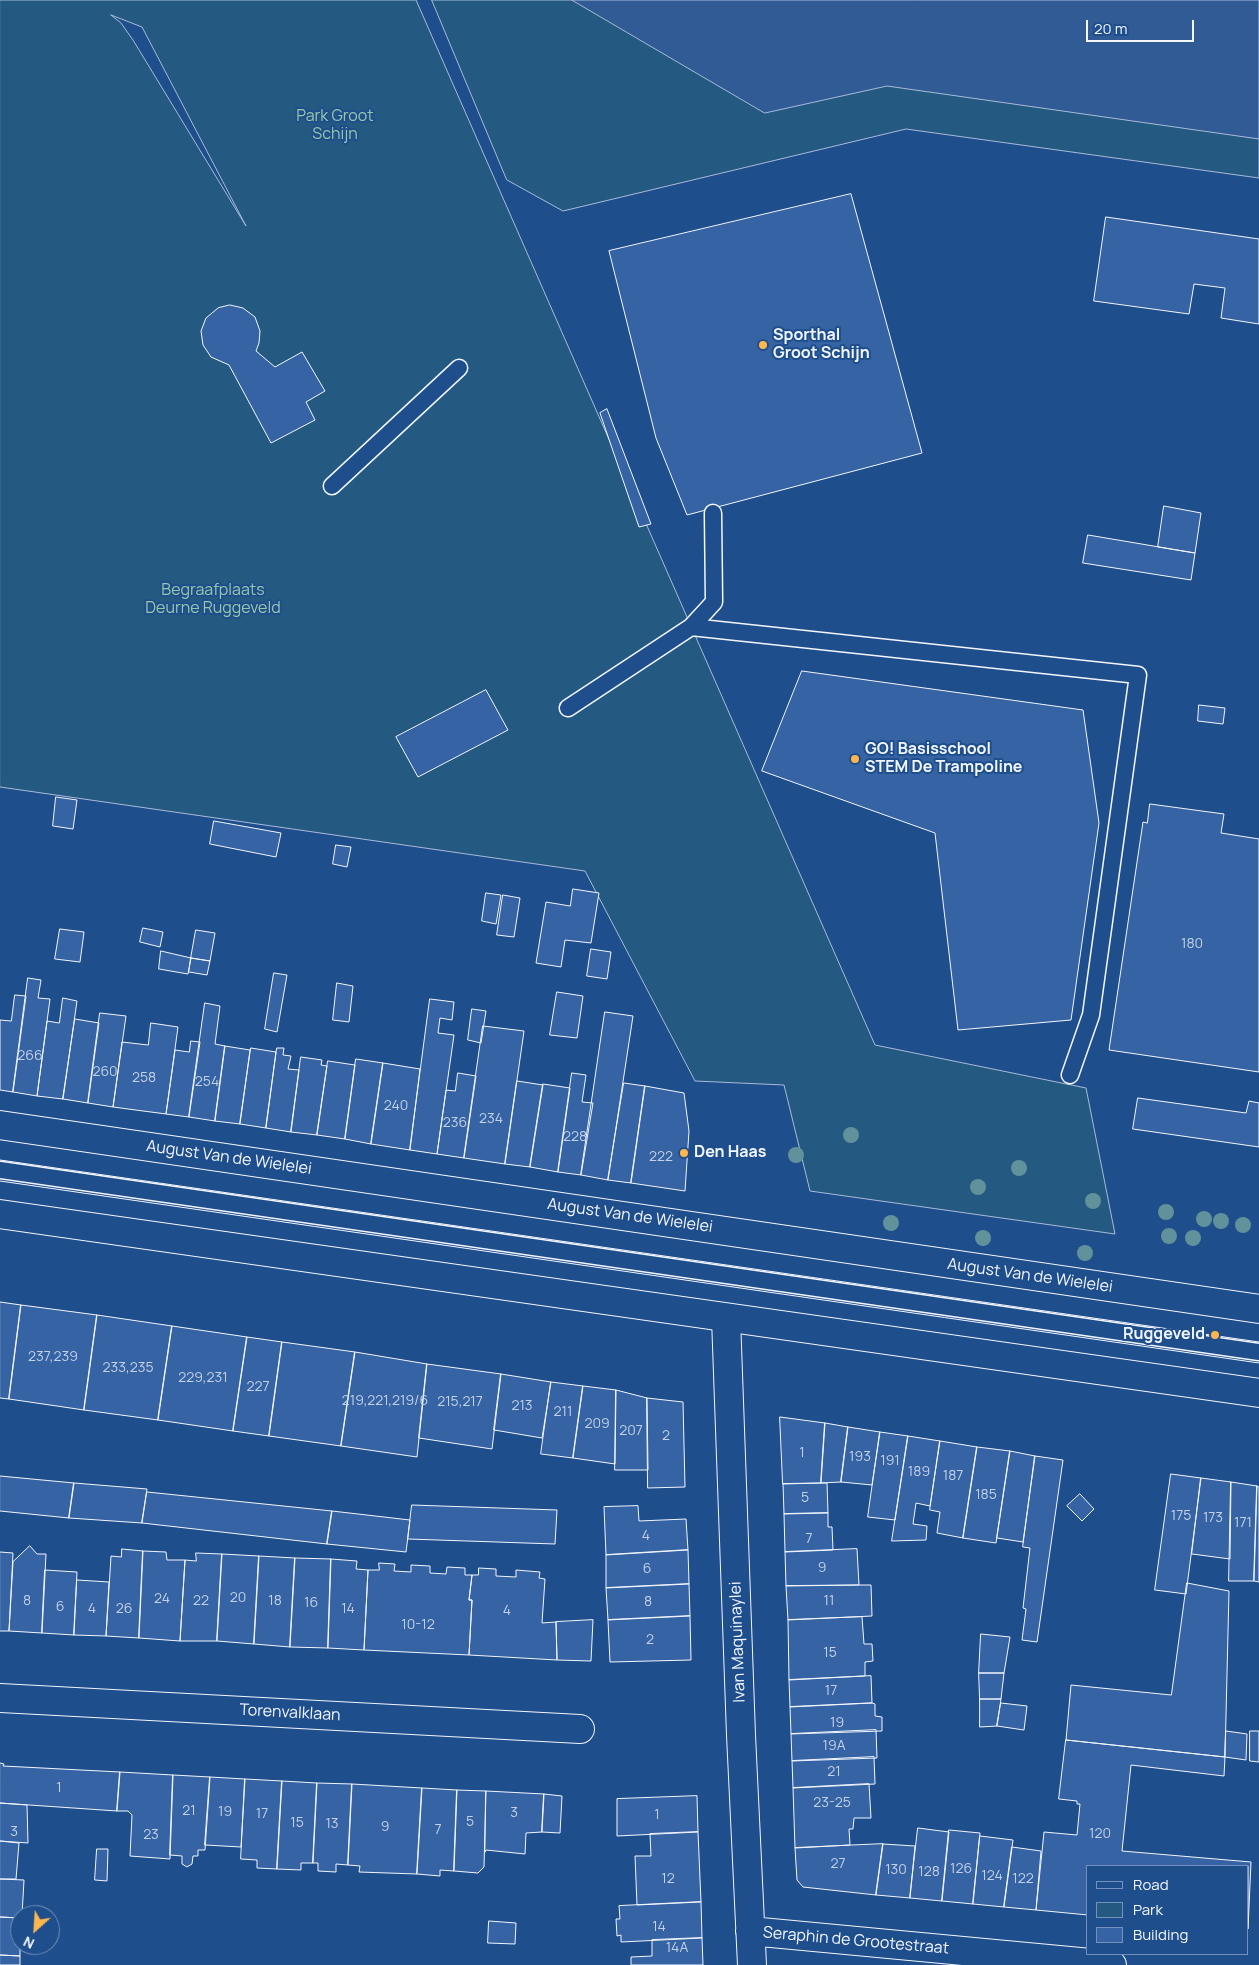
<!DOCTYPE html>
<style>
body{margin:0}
#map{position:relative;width:1259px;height:1965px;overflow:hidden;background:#1f4e8c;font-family:Manrope,sans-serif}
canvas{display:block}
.legend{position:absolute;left:1086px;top:1865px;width:162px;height:90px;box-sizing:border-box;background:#1f4e8c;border:1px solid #7391ba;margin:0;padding:6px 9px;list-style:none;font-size:15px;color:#f2f6ff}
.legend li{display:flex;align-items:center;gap:10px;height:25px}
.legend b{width:25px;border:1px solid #7391ba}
.north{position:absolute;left:10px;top:1905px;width:50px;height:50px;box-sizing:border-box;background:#1f4e8c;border:1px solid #7391ba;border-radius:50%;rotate:206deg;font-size:14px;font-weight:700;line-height:20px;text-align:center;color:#f2f6ff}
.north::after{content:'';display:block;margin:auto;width:18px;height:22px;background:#ffb74d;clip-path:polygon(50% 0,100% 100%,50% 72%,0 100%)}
.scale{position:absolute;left:1086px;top:20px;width:108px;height:22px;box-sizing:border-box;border:2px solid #f2f6ff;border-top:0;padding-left:6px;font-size:15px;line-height:18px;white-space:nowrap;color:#f2f6ff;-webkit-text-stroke:4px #1f4e8c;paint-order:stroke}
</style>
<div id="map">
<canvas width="1259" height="1965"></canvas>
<ul class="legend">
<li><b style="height:6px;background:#1f4e8c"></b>Road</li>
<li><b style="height:14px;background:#245a82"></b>Park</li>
<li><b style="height:14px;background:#3563a3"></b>Building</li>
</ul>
<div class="north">N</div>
<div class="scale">20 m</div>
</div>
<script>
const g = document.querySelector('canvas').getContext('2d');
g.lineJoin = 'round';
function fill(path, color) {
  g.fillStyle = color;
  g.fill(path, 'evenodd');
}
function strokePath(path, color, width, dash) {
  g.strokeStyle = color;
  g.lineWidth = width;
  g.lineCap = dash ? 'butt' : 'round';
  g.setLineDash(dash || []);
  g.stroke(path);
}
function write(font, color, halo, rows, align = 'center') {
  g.font = font + ' Manrope,sans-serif';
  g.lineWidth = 4;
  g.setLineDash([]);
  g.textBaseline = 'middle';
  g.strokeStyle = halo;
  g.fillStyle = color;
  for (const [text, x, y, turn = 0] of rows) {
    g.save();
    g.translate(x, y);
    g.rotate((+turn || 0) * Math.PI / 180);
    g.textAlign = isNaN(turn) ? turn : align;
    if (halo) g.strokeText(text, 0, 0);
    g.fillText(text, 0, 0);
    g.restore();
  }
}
const green = new Path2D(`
 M0,0h416l459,1045 211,43 29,146 -305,-43 -26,-106 -89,-4 -110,-210 -585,-84zM111,15l31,12 104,199 -113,-186 -12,-17z
 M432,0h827v178l-353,-49 -343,82 -56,-31z`);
fill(green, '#245a82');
strokePath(green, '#a8bbd7', 1);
const parking = new Path2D(`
 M572,0h687v139l-372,-53 -122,27z`);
fill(parking, '#305b95');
strokePath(parking, '#a8bbd7', 1);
const building = new Path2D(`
 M851,194l71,259 -235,62 -31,-77 -47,-187z
 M1106,217l153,22v85l-38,-6 4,-30 -31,-4 -5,30 -95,-13z
 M230,305l13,3 12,9 5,14 -1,12 -3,8 19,16 27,-15 23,39 -19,11 9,18 -44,23 -42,-78 -18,-8 -8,-12 -2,-14 5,-13 12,-10z
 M607,409l44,115 -12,3 -39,-114z
 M1164,506l37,7 -6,40 -37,-6z
 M1088,535l107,18 -4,27 -108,-17z
 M802,671l281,39 16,113 -28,197 -113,10 -23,-197 -173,-62z
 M486,690l22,40 -90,47 -22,-40z
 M1199,705l26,3 -2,16 -25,-3z
 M56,797l21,3 -4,29 -20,-3z
 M1150,804l74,10 -3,19 38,6v233l-150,-22 34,-228 4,1z
 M214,821l67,12 -5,24 -66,-13z
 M336,845l15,2 -4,20 -14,-3z
 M573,889l26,4 -8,50 -26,-3 -4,27 -25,-4 10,-61 24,4z
 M486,893l15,2 -5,29 -14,-3z
 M503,895l17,3 -6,39 -17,-2z
 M143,928l20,4 -3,15 -20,-5z
 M60,929l24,3 -4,30 -25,-3z
 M196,930l19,3 -5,28 -19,-3z
 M591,949l20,3 -4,27 -20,-3z
 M161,951l30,7 -3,16 -29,-5z
 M191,958l19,3 -3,14 -18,-3z
 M274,973l13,2 -10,57 -12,-3z
 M28,978l13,2 -3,18 12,1 -13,97 -24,-4z
 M337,983l16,3 -4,36 -16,-2z
 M557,992l26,4 -6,42 -27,-3z
 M15,995l11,1 -13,96 -13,-2v-70l11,1z
 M63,998l14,3 -14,98 -26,-3 10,-75 12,2z
 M430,999l24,3 -2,18 -12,-2 -2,15 16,2 -17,119 -27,-4z
 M205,1003l15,3 -5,38 10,2 -10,75 -26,-4z
 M472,1009l14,2 -5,32 -13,-3z
 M605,1012l28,4 -25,164 -27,-5z
 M100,1013l26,3 -13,91 -25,-4z
 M75,1019l24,4 -11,80 -25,-4z
 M151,1023l27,4 -12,87 -53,-7 9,-65 26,3z
 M483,1026l41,5 -19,133 -41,-6z
 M191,1041l9,1 -11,75 -23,-3 9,-64 14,2z
 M225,1046l25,4 -10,74 -25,-3z
 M251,1048l25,4 -10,76 -26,-4z
 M277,1048h7l-1,7 8,1 -3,13 11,1 -8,62 -25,-4z
 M301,1057l21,3 -1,5 6,1 -10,69 -26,-3z
 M356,1059l27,4 -12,81 -26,-5z
 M328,1061l27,4 -10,74 -28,-4z
 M383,1063l37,6 -10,81 -39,-6z
 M458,1073l18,3 -12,82 -27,-4 9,-64 9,1z
 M572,1073l14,2 -4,27 11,1 -12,72 -23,-3z
 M517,1081l26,4 -13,82 -25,-3z
 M624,1083l21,3 -14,97 -23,-3z
 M543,1084l27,4 -12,84 -28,-5z
 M645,1086l39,7 5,38 -4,60 -54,-8z
 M1138,1098l108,15 3,-12 10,2v44l-126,-18z
 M0,1302l21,3 -12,94 -9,-1z
 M21,1305l76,10 -13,95 -75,-11z
 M97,1315l75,11 -14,94 -74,-10z
 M172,1326l75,11 -14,94 -75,-11z
 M247,1337l35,5 -13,94 -36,-5z
 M282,1342l73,10 -14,94 -72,-10z
 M355,1352l72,12 -10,93 -76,-11z
 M427,1364l74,10 -9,75 -73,-11z
 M501,1374l50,8 -9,56 -48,-8z
 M551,1382l32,4 -10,72 -32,-4z
 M583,1386l33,4 -1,74 -42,-6z
 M616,1390l31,8 1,72h-33z
 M647,1398l36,4 2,85 -37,1z
 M780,1417l45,6 -4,60 -38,1z
 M825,1423l23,4 -7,55 -20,1z
 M848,1427l32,5 -8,53 -31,-3z
 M880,1432l28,4 -13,84 -27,-3z
 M908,1436l32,5 -10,65 -14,-3 -3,21 14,2 -1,14 -34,1z
 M940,1441l37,6 -14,91 -26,-5 3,-21 -10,-2z
 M977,1447l33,4 -14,92 -33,-5z
 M1010,1451l25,5 -12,86 -26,-4z
 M1035,1456l28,4 -26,182 -15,-2 4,-31 -3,-1 7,-60 -7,-1z
 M1171,1474l30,4 -15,116 -31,-4z
 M0,1476l74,7 -5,35 -69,-7z
 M1201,1478l30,4 -1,77 -38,-5z
 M1231,1482l26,4 -3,95h-25z
 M74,1483l73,6 -5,34 -73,-5z
 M821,1483h6l1,30 -44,1 -1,-30z
 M1257,1486l2,1v95l-5,-1z
 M147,1492l185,19 -5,33 -185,-21z
 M1080,1494l14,15 -12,12 -15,-15z
 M412,1505l145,5 -2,34 -147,-5z
 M638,1506l1,15 47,-2 2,31 -82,5 -2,-48z
 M332,1511l78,9 -4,32 -79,-8z
 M828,1513v14h4l1,23 -48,2 -1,-38z
 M30,1546l7,8h9l-4,79 -33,-2 4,-69z
 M122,1549l21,2 -4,87 -33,-2 5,-80 10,1z
 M857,1549l2,36 -73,1 -1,-34z
 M688,1550l1,34 -83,4v-33z
 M143,1551l23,1 1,8h18l-5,81 -41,-3z
 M0,1552l13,1 -4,78h-9z
 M196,1553l26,1 -5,87h-37l5,-81 11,1z
 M222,1554l37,2 -5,88 -37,-3z
 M259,1556l36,2 -5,89 -36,-3z
 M295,1558l36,1 -3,89 -38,-1z
 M331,1559l26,2 -1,8 12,1 -4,80 -36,-2z
 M379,1563l16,1 -1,7 17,1v-7l19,1v7l16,1 1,-7 18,1v7h7l-3,25h3l-3,55 -105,-5 4,-80h11z
 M479,1568l17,1v7l20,1v-7l24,2 -1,6 6,1 -3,44 14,-1 1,38 -88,-5 3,-55h-3l3,-25h6z
 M45,1570l32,2 -3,63 -32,-2z
 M77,1580l32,2 -3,54 -32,-1z
 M1187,1583l42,8 -4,166 -159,-17 5,-55 100,10z
 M689,1584l1,32 -82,4 -2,-32z
 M859,1585h12l1,31 -84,4 -2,-34z
 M690,1616l1,44 -81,2 -2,-42z
 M862,1617l2,27h8l1,17 -8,1v14l-76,4 -1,-60z
 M593,1620l-2,41 -34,-1 -1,-38z
 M981,1634l29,3 -6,36h-25z
 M979,1673h25l-3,26h-21z
 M871,1676l1,27 -82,4 -1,-27z
 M980,1699h21l-4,27 -17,1z
 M872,1703l3,1v12l7,1v14l-91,3 -1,-27z
 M1001,1703l26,3 -3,24 -27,-4z
 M876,1730l1,28 -85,3 -1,-27z
 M1226,1731l21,3 -1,26 -21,-3z
 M1250,1731h9v31l-9,-1z
 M1066,1740l159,17 -1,19 -93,-11 -9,86 129,11 -3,67v-63h-160v49l-52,-5 8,-78 33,3 3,-31h-3v-3l-18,-2z
 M874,1757l1,27 -82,4 -1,-27z
 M0,1763l4,1 -1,2 117,6 -3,39 -117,-8z
 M120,1772l53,3 -3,84 -40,-3 2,-41 -4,-4h-11z
 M173,1775l37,2 -5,73h-7v6h-5l-1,8 -5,3 -5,-3v-8l-12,-1z
 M210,1777l35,2 -4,68 -36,-2z
 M245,1779l37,2 -5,88 -20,-1v-8l-16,-1z
 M282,1781l35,2 -4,80h-12v7l-24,-1z
 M317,1783l35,1 -4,81 -12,-1v8l-18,-1v-8h-5z
 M352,1784l70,4 -5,86 -58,-2 1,-6 -12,-1z
 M869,1784l2,34h-17l-1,11h-4l1,16 -55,3 -2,-60z
 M422,1788l35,2 -3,81 -14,-1v6l-23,-2z
 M457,1790l29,1 -2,76 -6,6 -24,-2z
 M486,1791l58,3 -2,38 -16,1 -1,21 -39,-4 -1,2z
 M544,1794l18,2 -2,37 -18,-1z
 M697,1796l1,36 -81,4v-37z
 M0,1803l27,2 1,38 -28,-2z
 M918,1828l31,4 -7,69 -32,-3z
 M949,1830l31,3 -7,71 -31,-3z
 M698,1832l3,70 -64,3 -2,-49h16l-1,-22z
 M980,1836l33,4 -9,67 -31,-3z
 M0,1841l19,2 -3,36h-16z
 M883,1844l32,2 -5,52 -34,-3z
 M883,1844l-7,51 -73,-8 -6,-7 -2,-32z
 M1012,1847l29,4 -5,59 -32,-3z
 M97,1849h11l-1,32 -12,-1z
 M0,1879l24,1 -2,35h-2v3l-20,-1z
 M701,1902l1,36 -81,4v-7l-4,1 -1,-17h4l-1,-13z
 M0,1917l20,1v38l-20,-1z
 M489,1921l27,2 -1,21 -27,-1z
 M702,1938l1,27h-72v-8l21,-1v-16z
 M0,1955l20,1v9h-20z`);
fill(building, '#3563a3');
strokePath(building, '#f2f6ff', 1);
const lane = new Path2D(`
 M332,486l127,-118
 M691,627l447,48 -47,340 -21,60
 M568,708l123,-81 23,-25 -1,-89
 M0,1170l1259,182`);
const street = new Path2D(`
 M726,1318l15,417 11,230
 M0,1698l580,31
 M750,1931l362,34`);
const secondary = new Path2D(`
 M0,1125l1259,184
 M0,1214l1259,179`);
strokePath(lane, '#f2f6ff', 19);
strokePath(street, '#f2f6ff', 30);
strokePath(secondary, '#f2f6ff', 30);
strokePath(lane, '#1f4e8c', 16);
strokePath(street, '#1f4e8c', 28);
strokePath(secondary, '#1f4e8c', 28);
strokePath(new Path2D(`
 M0,1160l1259,182
 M0,1181l1259,182`), '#f2f6ff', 1);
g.fillStyle = '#61919a';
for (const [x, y] of [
 [851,1135],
 [796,1155],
 [1019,1168],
 [978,1187],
 [1093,1201],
 [1166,1212],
 [1204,1219],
 [1221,1221],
 [891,1223],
 [1243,1225],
 [1169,1236],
 [983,1238],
 [1193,1238],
 [1085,1253]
]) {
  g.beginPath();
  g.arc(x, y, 8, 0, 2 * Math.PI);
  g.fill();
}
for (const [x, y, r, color] of [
 [763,345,5,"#ffb74d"],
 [855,759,5,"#ffb74d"],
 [684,1153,5,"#ffb74d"],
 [1215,1335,5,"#ffb74d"]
]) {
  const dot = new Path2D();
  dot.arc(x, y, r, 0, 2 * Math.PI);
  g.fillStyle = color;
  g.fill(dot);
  strokePath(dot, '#1f4e8c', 2);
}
write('14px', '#c3d1e8', null, [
 ["180",1192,944],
 ["266",30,1056],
 ["260",105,1072],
 ["258",144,1078],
 ["254",207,1082],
 ["240",396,1106],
 ["234",491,1119],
 ["236",455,1123],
 ["228",575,1137],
 ["222",661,1157],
 ["237,239",53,1357],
 ["233,235",128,1368],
 ["229,231",203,1378],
 ["227",258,1387],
 ["219,221,219/6",385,1401],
 ["215,217",460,1402],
 ["213",522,1406],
 ["211",563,1412],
 ["209",597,1424],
 ["207",631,1431],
 ["2",666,1436],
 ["1",802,1453],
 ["193",860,1457],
 ["191",890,1461],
 ["189",919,1472],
 ["187",953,1476],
 ["185",986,1495],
 ["5",805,1498],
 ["175",1181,1516],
 ["173",1213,1518],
 ["171",1243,1523],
 ["4",646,1536],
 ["7",809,1539],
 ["9",822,1568],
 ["6",647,1569],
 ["20",238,1598],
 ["24",162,1599],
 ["8",27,1601],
 ["22",201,1601],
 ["18",275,1601],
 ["11",829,1601],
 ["8",648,1602],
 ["16",311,1603],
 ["6",60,1607],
 ["4",92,1609],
 ["26",124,1609],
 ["14",348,1609],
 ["4",507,1611],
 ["10-12",418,1625],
 ["2",650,1640],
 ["15",830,1653],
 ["17",831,1691],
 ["19",837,1723],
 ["19A",834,1746],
 ["21",834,1772],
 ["1",59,1788],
 ["23-25",832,1803],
 ["21",189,1811],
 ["19",225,1812],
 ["3",514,1813],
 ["17",262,1814],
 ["1",657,1815],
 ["5",470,1822],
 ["15",297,1823],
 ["13",332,1824],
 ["9",385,1827],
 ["7",438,1830],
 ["3",14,1832],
 ["120",1100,1834],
 ["23",151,1835],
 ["27",838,1864],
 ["126",961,1869],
 ["130",896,1870],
 ["128",929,1872],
 ["124",992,1876],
 ["12",668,1879],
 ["122",1023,1879],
 ["14",659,1927],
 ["14A",677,1948]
]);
write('16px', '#97c8a6', '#1f4e8c', [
 ["Park Groot",335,117],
 ["Schijn",335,135],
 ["Begraafplaats",213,591],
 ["Deurne Ruggeveld",213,609]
]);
write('bold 16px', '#f2f6ff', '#1f4e8c', [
 ["Sporthal",773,336],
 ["Groot Schijn",773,354],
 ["GO! Basisschool",865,750],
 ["STEM De Trampoline",865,768],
 ["Den Haas",694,1153],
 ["Ruggeveld",1205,1335,"right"]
], 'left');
write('16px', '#f2f6ff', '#1f4e8c', [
 ["August Van de Wielelei",229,1158,8],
 ["August Van de Wielelei",630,1216,8],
 ["August Van de Wielelei",1030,1276,8],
 ["Ivan Maquinaylei",738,1642,-92],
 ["Torenvalklaan",290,1713,3],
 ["Seraphin de Grootestraat",856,1941,5]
]);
</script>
